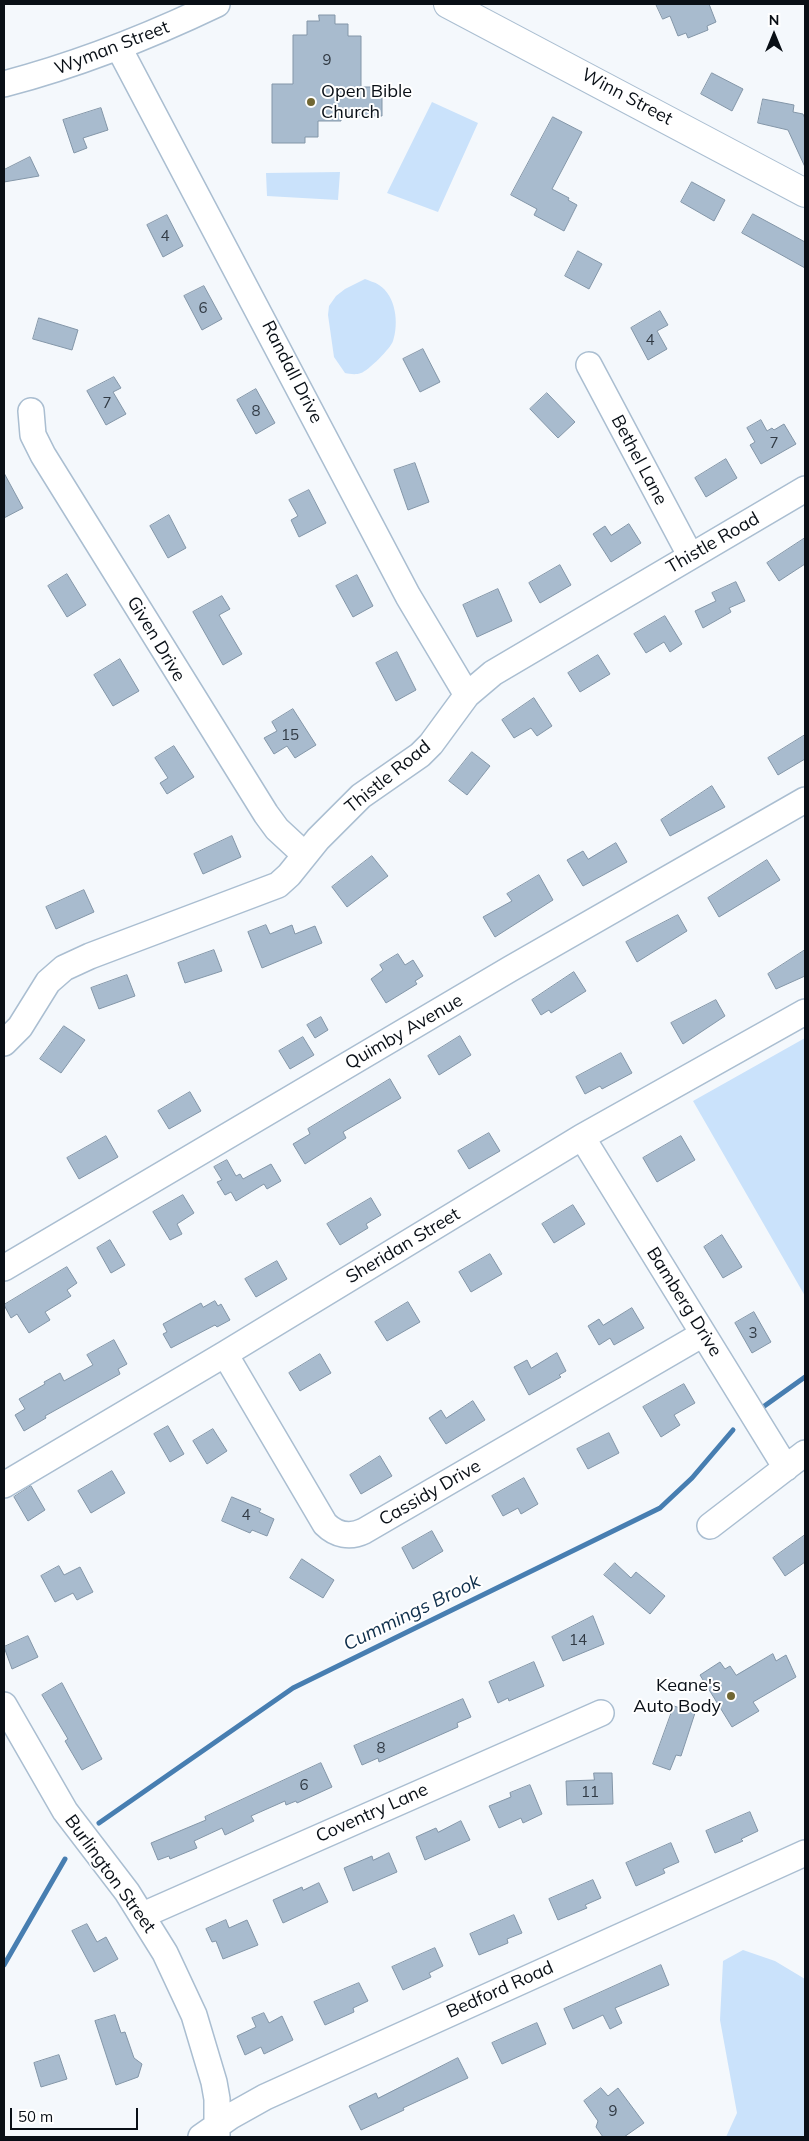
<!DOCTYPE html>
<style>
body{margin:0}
#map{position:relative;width:809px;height:2141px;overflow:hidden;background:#f4f8fc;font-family:Mulish,sans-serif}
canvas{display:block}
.frame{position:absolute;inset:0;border:5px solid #090f16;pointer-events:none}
.north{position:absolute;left:749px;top:10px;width:50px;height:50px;-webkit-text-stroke:4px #fff;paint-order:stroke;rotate:0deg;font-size:14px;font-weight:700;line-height:20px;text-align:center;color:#090f16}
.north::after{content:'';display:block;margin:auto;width:18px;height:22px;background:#090f16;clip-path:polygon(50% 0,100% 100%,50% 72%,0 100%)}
.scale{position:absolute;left:10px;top:2108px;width:128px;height:22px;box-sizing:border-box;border:2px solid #090f16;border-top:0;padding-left:6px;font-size:15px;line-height:18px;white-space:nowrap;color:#090f16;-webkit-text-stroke:4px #fff;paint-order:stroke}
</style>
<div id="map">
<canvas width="809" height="2141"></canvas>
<div class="frame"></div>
<div class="north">N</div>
<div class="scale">50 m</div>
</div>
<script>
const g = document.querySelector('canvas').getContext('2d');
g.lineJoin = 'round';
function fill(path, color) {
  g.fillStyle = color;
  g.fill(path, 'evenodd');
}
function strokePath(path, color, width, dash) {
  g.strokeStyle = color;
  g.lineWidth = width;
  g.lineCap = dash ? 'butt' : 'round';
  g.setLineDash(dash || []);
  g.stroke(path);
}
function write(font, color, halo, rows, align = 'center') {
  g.font = font + ' Mulish,sans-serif';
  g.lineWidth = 4;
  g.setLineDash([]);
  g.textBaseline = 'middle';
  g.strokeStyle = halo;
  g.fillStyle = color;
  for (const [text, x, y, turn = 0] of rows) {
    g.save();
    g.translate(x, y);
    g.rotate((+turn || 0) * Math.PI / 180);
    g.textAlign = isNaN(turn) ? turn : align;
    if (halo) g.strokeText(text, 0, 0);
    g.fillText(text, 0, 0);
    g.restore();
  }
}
fill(new Path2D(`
 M432,102l46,21 -40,89 -51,-19z
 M340,172l-2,28 -71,-4 -1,-23z
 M365,279c4,2 10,3 14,6 17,11 20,38 14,56 -2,7 -25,30 -32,32 -5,2 -11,1 -16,0l-11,-16 -6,-42 1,-9 7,-10 9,-7z
 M805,1038v258l-112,-195z
 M743,1950l32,11 30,18v158h-79l11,-24 -17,-93 3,-59z`), '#cae2fb');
strokePath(new Path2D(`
 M763,1407l42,-30
 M99,1823l194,-135 367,-180 32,-30 41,-48
 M4,1965l61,-106`), '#477eb1', 5);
const building = new Path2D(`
 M656,4h53l7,18 -9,4 1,4 -20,8 -2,-5 -8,3 -8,-20 -7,3z
 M319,15h16v9h13v12h13v51h21v29l-41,-1v6h-23v16h-13v6h-33v-59h21v-49h14v-14h12z
 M712,73l31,16 -11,22 -31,-17z
 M763,99l31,6 -1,7 10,2 2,5v48l-17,-37 -30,-7z
 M101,108l7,22 -25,8 4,10 -13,5 -11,-33z
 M553,117l29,15 -30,57 17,9 -1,2 9,5 -13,26 -30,-16 3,-6 -26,-14z
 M30,157l9,19 -35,6v-12z
 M692,182l33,18 -11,21 -33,-19z
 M753,214l52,28v26l-63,-35z
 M167,215l16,31 -20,11 -16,-32z
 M578,251l24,13 -13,25 -24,-13z
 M204,286l18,33 -20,11 -18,-34z
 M660,311l8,14 -11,6 10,18 -19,11 -17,-32z
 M39,318l39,12 -6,20 -39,-11z
 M423,349l17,33 -20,10 -17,-33z
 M114,377l7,11 -8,4 13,22 -20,11 -19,-34z
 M256,389l19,34 -19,11 -19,-34z
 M547,393l28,29 -17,16 -28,-29z
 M761,420l6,11 5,-3 2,2 10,-6 12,20 -35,20 -11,-19 5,-3 -8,-14z
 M726,459l11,19 -31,19 -11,-19z
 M415,463l14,39 -21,8 -14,-40z
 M4,473l19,35 -19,10z
 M309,490l17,33 -27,14 -8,-17 7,-4 -9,-16z
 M169,515l17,33 -18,10 -18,-32z
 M629,524l12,19 -30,19 -18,-28 12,-8 6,9z
 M805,538v26l-26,17 -12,-18z
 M560,565l11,20 -31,18 -11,-20z
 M67,574l19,31 -19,12 -19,-31z
 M357,575l16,31 -20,11 -17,-31z
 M736,582l9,19 -16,7 2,4 -28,16 -8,-17 21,-10 -4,-8z
 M498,589l14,32 -35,16 -14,-32z
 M222,596l8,13 -11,6 23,39 -19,11 -30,-53z
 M665,616l17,28 -12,8 -6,-10 -18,11 -12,-19z
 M397,652l19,38 -20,11 -20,-38z
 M598,655l12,19 -30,18 -12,-19z
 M120,659l19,32 -26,15 -19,-31z
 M534,698l18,28 -15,10 -6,-8 -17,10 -12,-18z
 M293,709l23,36 -21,13 -8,-12 -13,8 -10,-16 13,-7 -5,-9z
 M805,735v24l-27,16 -10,-17z
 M174,746l20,31 -27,17 -7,-11 8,-5 -13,-20z
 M472,752l18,14 -23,29 -18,-14z
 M712,786l13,21 -55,29 -9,-16z
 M232,836l9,21 -38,17 -9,-20z
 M616,843l11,19 -44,24 -16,-26 16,-9 5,8z
 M372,856l16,20 -41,31 -15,-20z
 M767,860l13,20 -61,37 -11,-19z
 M539,875l14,25 -58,37 -12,-20 29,-16 -5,-7z
 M84,890l10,22 -38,17 -10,-22z
 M678,915l9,16 -50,31 -11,-20z
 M266,925l4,9 22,-9 3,9 20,-8 7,17 -60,25 -14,-36z
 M214,950l8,21 -37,12 -7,-20z
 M805,950v26l-29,13 -8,-15z
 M398,954l7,11 8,-5 10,16 -8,5 2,3 -31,19 -15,-24 12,-9 -3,-5z
 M574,972l12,19 -35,22 -2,-3 -8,5 -9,-15z
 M127,975l8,21 -36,13 -8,-21z
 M716,1000l9,16 -42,28 -12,-21z
 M321,1017l7,13 -13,8 -8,-13z
 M64,1026l21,14 -24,33 -21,-14z
 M460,1036l11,19 -32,20 -11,-19z
 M303,1037l11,18 -24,14 -11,-18z
 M621,1053l11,20 -30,16 -2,-3 -15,8 -9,-17z
 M390,1079l11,19 -58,34 3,6 -41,26 -12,-20 17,-10 -2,-5z
 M190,1092l11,19 -32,18 -11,-18z
 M489,1133l11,18 -31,18 -11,-18z
 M106,1136l12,21 -39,22 -12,-21z
 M681,1136l14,24 -38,22 -14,-24z
 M227,1160l9,16 4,-2 3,5 28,-15 10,17 -14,8 -3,-5 -28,17 -5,-9 -6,3 -8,-13 5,-2 -8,-13z
 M183,1195l11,18 -17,11 5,10 -12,6 -17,-28z
 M371,1198l10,17 -15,9 2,4 -28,17 -13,-21z
 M573,1205l12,19 -31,19 -12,-19z
 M722,1235l20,32 -19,11 -19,-31z
 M110,1240l15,25 -14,8 -14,-25z
 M490,1254l12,20 -31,18 -12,-20z
 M277,1261l10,18 -31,18 -11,-18z
 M67,1267l10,16 -10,7 4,6 -26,16 5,8 -21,13 -12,-19 -6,4 -7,-13z
 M215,1301l3,5 3,-2 9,16 -13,7 -2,-2 -44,23 -8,-14 4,-2 -4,-8 38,-21 2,4z
 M408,1302l12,20 -33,19 -12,-19z
 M632,1308l12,20 -30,17 -4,-7 -11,7 -11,-19 11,-7 4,6z
 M754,1312l17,30 -19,11 -17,-30z
 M114,1340l13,24 -9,5 2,5 -75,42 1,2 -22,13 -9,-16 10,-6 -6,-10 26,-15 -1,-2 16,-9 4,8 29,-16 -6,-10z
 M557,1353l9,18 -7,4 2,2 -32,18 -15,-28 13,-7 4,8z
 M320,1354l11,19 -31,18 -11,-18z
 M684,1384l11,19 -21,12 6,10 -19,12 -18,-30z
 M473,1401l12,19 -39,24 -17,-26 12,-8 5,8z
 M168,1426l16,28 -14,8 -16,-28z
 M213,1429l14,22 -20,13 -14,-23z
 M609,1433l10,20 -31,16 -11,-20z
 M380,1456l12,20 -31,18 -11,-19z
 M112,1471l13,22 -34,20 -13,-22z
 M524,1478l14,26 -17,10 -3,-6 -15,8 -11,-20z
 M31,1486l14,24 -17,11 -14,-24z
 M232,1497l29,12 -2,3 15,7 -7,17 -15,-6 -2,3 -28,-12z
 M432,1531l11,20 -30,18 -11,-21z
 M805,1535v27l-20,14 -12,-18z
 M302,1559l32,21 -11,18 -33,-20z
 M615,1563l16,15 5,-6 29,24 -15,18 -46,-39z
 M59,1566l5,9 16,-8 13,25 -16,8 -4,-7 -18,9 -14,-26z
 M593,1616l11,28 -41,17 -11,-24z
 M28,1636l10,21 -26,12 -8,-22z
 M773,1654l3,7 10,-6 10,22 -43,25 6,9 -27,16 -32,-52 20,-13 5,7 5,-3 6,9z
 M534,1662l10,24 -35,15 -1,-3 -10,5 -9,-21z
 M62,1683l40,76 -20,11 -17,-29 3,-2 -26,-44z
 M463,1699l8,18 -14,6 1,4 -79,35 -1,-4 -16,7 -8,-19z
 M674,1706l21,7 -14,43 -5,-1 -6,15 -17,-6z
 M321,1763l11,24 -35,16 -1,-2 -10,4 -1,-4 -34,15 3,5 -29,14 -3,-7 -28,13 3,7 -27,11 -1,-3 -11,4 -7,-17 55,-23 -1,-3z
 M594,1773h18l1,31 -46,1 -1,-24 28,-1z
 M530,1785l12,29 -19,9 -2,-5 -22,10 -10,-22 22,-9 -1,-4z
 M750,1812l8,19 -17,8 2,2 -28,12 -9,-22z
 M461,1821l9,19 -45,20 -9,-23 20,-9 2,4z
 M671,1843l8,19 -16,7 2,4 -29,13 -10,-23z
 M389,1853l8,19 -44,19 -9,-23 28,-12 1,4z
 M593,1880l8,18 -16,7 2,3 -29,12 -9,-21z
 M319,1883l9,19 -45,21 -10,-23 29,-13 1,3z
 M514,1915l8,18 -15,6 1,4 -29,12 -9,-21z
 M226,1920l3,8 18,-8 11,25 -35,14 -7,-18 -4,1 -6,-13z
 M87,1924l10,18 9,-5 12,22 -24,13 -22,-41z
 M435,1948l8,18 -14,7 2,4 -28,13 -11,-23z
 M661,1965l8,20 -54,23 7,15 -12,6 -7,-14 -30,14 -9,-20z
 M359,1983l9,18 -15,7 1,4 -29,13 -11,-23z
 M264,2013l5,10 13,-7 11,24 -29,14 -3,-7 -16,8 -8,-19 19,-9 -4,-9z
 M115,2015l6,18 4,-1 9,26 8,6 -4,13 -22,8 -21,-64z
 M537,2023l9,21 -44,20 -10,-21z
 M59,2055l8,24 -26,8 -7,-24z
 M458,2058l10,20 -65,30 1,2 -43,20 -12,-24 27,-13 2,5z
 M601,2088l7,8 10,-8 26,35 -20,14h-21l-7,-10 2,-6 -14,-20z`);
fill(building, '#a8bbce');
strokePath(building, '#8396a8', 1);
const minor = new Path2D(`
 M119,48l289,548 59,99
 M4,84c76,-20 142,-46 213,-80
 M589,365l101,190
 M31,411l2,24 10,20 223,359 11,15 27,25
 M4,1043l16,-16 28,-45 16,-14 26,-12 188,-71 11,-10 29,-36 43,-43 59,-41 11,-11 36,-49 26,-22 312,-184
 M582,1137l204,331
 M4,1268l506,-299 295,-169
 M225,1354l100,170c11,11 25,14 39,7l339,-197
 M4,1485l221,-131 357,-217 223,-125
 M710,1526l95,-73
 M4,1705l61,106 62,81 38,61 29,62 20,67 3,17v38
 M143,1915l458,-202
 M201,2137l30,-21 34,-19 540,-244`);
const major = new Path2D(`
 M448,4l357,189`);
strokePath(minor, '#aabed1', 28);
strokePath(major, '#aabed1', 30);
strokePath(minor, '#fff', 25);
strokePath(major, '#fff', 28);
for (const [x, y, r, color] of [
 [311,102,5,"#716733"],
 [731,1696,5,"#716733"]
]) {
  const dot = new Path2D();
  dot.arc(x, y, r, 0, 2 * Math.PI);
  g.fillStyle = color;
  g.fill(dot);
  strokePath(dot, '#fff', 2);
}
write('15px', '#313a44', null, [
 ["9",327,60],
 ["4",165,236],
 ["6",203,308],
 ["4",650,340],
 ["7",107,403],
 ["8",256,411],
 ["7",774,443],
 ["15",290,735],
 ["3",753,1333],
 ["4",246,1515],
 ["14",578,1640],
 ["8",381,1748],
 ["6",304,1785],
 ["11",590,1792],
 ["9",613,2111]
]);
write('18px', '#090f16', '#fff', [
 ["Wyman Street",112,48,-21],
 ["Winn Street",627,97,28],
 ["Randall Drive",292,372,63],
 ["Bethel Lane",639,460,62],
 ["Thistle Road",713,543,-30],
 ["Given Drive",156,639,59],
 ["Thistle Road",388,777,-39],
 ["Quimby Avenue",404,1032,-30],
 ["Sheridan Street",403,1246,-31],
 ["Bamberg Drive",684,1302,58],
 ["Cassidy Drive",430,1493,-30],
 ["Coventry Lane",372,1813,-24],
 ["Burlington Street",110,1874,54],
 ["Bedford Road",500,1990,-24]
]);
write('18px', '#090f16', '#fff', [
 ["Open Bible",321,92],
 ["Church",321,113],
 ["Keane's",721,1686,"right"],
 ["Auto Body",721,1707,"right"]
], 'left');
write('italic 19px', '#0f2f4b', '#fff', [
 ["Cummings Brook",412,1613,-26]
]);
</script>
